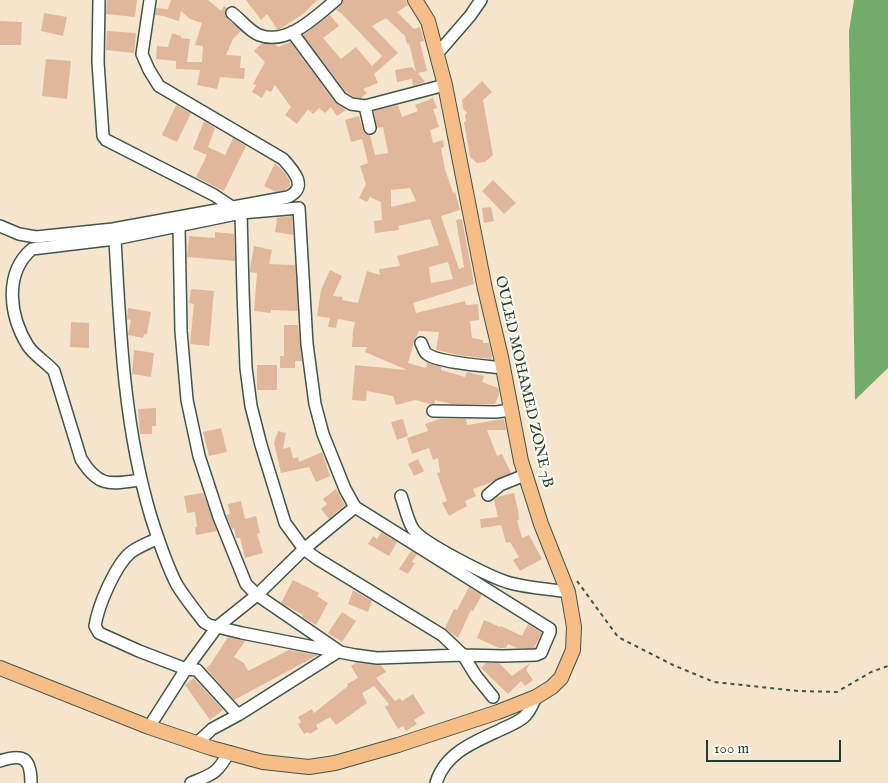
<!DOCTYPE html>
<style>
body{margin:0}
#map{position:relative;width:888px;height:783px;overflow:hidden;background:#f6e5cd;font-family:"IM FELL English",serif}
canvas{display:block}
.scale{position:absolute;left:706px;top:740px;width:135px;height:22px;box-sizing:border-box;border:2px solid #1f3d34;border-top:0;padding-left:6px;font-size:15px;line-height:18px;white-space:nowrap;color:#1f3d34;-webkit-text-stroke:4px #fbf7ec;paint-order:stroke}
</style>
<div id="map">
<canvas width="888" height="783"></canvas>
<div class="scale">100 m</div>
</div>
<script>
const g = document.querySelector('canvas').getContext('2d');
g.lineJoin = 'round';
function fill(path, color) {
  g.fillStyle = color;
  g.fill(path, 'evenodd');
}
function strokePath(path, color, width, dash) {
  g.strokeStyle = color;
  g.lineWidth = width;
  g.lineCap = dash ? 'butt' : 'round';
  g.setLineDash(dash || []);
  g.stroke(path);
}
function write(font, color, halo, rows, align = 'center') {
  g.font = font + ' "IM FELL English",serif';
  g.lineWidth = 4.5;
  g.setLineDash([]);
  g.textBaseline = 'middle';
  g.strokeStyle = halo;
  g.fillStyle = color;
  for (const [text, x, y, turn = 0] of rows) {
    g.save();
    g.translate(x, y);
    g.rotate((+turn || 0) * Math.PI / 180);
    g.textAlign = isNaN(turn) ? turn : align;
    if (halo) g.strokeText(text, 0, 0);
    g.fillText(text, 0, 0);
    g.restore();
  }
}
fill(new Path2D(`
 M854,0h34v368l-33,32 -6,-369z`), '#72ab6a');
fill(new Path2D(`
 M107,0h30l-2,17 -29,-3z
 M171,0h37l13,11 3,-5 3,2 -2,8 16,15 -8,8 -7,16 15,1 -1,12h5l-1,11 -24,-2 -3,12 -20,-4 3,-15 -24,-1v-8l-20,-2 1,-13 11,1 4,-14 9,3v2l9,1 -3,23h15l1,-16 -8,-1 7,-22 -12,-4 -9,-8 -2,10 -16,-5 -8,-1 1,-7 12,1z
 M246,0h71l-14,14 -23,15h-3l-10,-15 -6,6z
 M343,0h63l2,5 -11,7 17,17 6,-2 4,14 -4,1 7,29 -9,2 7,9 -12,4 -1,-7 -15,3 -2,-12 17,-3 4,5 -7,-29 -2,1 -2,-8 -19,-18 -14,8 26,27 -24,21 4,9 -15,6 4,4 -6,5 -7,-1 -8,-5 -43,-57 27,-20 9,11 -16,12 18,21 15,-12 16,19 10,-10 -40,-42 -6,-4 5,-5z
 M44,13l23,4 -4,19 -22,-5z
 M0,21l22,1 -1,23h-21z
 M107,31l29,2 -2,20 -28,-3z
 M290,42l45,60 11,8 -9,6 -6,-9 -6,6 -6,-5 -6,6 -5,-5 -11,15 -12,-9 6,-8 -16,-22 -4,7 -5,-2 -4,8 -10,-6 4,-7 -3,-1 12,-22 -11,-11 8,-8 13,1 3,3z
 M46,59l25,2 -4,38 -25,-3z
 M482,81l10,11 -9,8 10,55 -8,7 -8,1 -7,-6 -6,-35 2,-1 -1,-6 2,-2 -4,-4 -1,-9z
 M433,98l4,10 -4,1 6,18 -9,3 3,13 10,-3 1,7 -3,1 4,21 8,24 2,-1 5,18 -19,6 18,53 5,-2 -8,-47 6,-1 12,65 -61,19 3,10 49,-12 1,4 12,-1 1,16 -9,1 2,17 11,2v3h6l3,13 -1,3 -32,-4 -23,-5 3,-18 -20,-1 -5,11 -6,21 18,5 1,-6 14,5v3l24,7 2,-5 17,4 -2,6 16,6 1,6 -4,10h-43l-17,-4 -1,4h-4l-15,-4 -19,5 -3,-9 -26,-5 -1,10 -14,-1 3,-35 52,5 -42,-18 2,-5h-15l1,-16 2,-9 -17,-3 -2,9 -8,-1 2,-9 -13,-2 4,-26 9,-20 12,6 -9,20 10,1 -1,3 16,3 9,-32 13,4 -1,-6 21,-3 -3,-10 42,-11 -9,-26 -32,7 1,4 -24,3 -1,-12 8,-1 -1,-18 -11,-5 -3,5 -8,-4 7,-14 -6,-18 8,-3 -6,-24 -11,3 -6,-22 14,-4 4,14 2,3 5,2 5,20 13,-2 -5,-26 -6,1 -3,-17 24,-6 4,12 16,-6 -3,-6zM410,188l6,13 -25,6v-17zM448,262l5,17 -22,4 -2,-16z
 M176,105l15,8 -14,29 -15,-7z
 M204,121l11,7 -7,19 17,8 8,-17 13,8 -22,45 -28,-14 11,-22 -14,-6z
 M275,163l10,10 5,8v5l-5,4 -9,2 -12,-6z
 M493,180l23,23 -12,11 -22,-23z
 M491,207l3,14 -10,2 -2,-15z
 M292,216l1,19 -18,-3 2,-12 -1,-2z
 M215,232l19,2 1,27 -48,-4 2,-21 26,2z
 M254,246l18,4 -3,14 26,1 3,46 -27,-1v3l-17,-2 3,-38 -7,-1v-3z
 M191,289l23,2 -5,55 -19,-2 4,-40 -5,-1z
 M128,308l23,4 -4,22h-3l-1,4 -15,-3 3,-15 -4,-1z
 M71,322l18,1v25l-19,-1z
 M284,325h14l4,36h-7v7h-15v-12h4z
 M134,350l20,3 -3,24 -19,-3z
 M257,365h20v25h-20z
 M156,408v18h-4v8h-12l-2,-25z
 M403,419l5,17 -11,4 -6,-18z
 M440,419h26l1,6 37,-6 2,11h-19l10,26 5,-2 9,19 -19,9 -19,7 3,7 -11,5 2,5 -18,10 -7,-13 5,-2 -10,-28 3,-1 -2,-14 -5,2 -4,-12 -17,6 -5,-16 21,-7 -3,-7z
 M221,428l6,24 -18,4 -6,-24z
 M278,431l8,2 -3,16 7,-2 3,11 5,-1 1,5 23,-10 8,24 -14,6 -7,-15 -28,6 -7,-30z
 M418,459l6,12 -10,5 -6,-12z
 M336,489l9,16 -16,14 -8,-10 6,-5 -4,-5z
 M203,493l14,38 -21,4 -1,-8h2l-2,-15 -8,1 -3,-17z
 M514,493l4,17 1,10h-2l5,18 7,-3 13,24 -22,12 -7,-11 6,-3 -9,-15 -4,1 -5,-18 -20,3 -1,-9 18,-2 -4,-17 3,-3z
 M241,501l4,18 11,-3 4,17 -3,1 6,19 -18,5 -5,-20h-4l-2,-10 -2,1 -6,-14 4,-1 -2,-10z
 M381,532l16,10 -8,14 -21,-12 5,-8 4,3z
 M411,551l6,3 -5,8 3,1 -7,11 -9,-5z
 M293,580l26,13 -2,3 11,7 -12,22 -14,-8 1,-2 -22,-12z
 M469,587l13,8 -9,16 -2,-1 -13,28 -13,-10 9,-19 3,1z
 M353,590l19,11 -4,11 -20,-8z
 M342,612l14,9 -14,21 -14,-9z
 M484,620l16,7 1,-1 21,10 6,-12 14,9 -8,15h-17l-9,-4 -2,4h-7l-22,-10z
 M228,637l17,4 -11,16 10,6 4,8 41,-21 29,5 -84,45 -28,-32 4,-3z
 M356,663l25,2 5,7 -10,6 19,23 5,-3 2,3 11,-7 12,19 -11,7 3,4 -11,7 -3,-5 -5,3 -13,-22 4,-3 -15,-18 -12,7 5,10 -31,22 -6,-8 -14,8 2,4 -8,5 -2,-2 -4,2 -6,-10 3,-2 -3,-5 14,-8 2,4 34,-27 -1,-2 11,-6 -7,-12z
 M486,663h13l13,13 18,-13 -4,7 7,10 -8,6 -4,-5 -13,13 -27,-26z
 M194,678l29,32 -13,10 -25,-35z`), '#e1b79b');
const minor = new Path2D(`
 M99,0l-1,62 5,74 3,4 6,3 102,52 18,12
 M232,13c8,6 17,18 27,22 29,11 57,-19 77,-35
 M292,32l49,66 10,6 14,2
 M437,54l33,-38 11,-16
 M370,128l-5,-22 80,-21
 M241,213l2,78 3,77 5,38 10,39 24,78 19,26 12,9 126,77 21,20 13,21 17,21
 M0,226l19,8 17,3 77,-8 175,-32c21,-10 5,-27 -5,-38l-124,-73 -10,-16 -7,-16 8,-54
 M179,227l2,104 6,69 12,56 20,61 27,67 11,11 82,56 -101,64 -26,14 -15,14
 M115,239c5,94 9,188 36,278 7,22 15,47 26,68 8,13 18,25 27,37l5,3 33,8 113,22 22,3 86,-3 40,1 33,-1 5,-2 9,-21v-3l-195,-122 -10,-18 -22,-55 -8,-30 -8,-60 -8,-136 -58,5 -126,26 -83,10c-29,25 -22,68 -4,97 6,9 19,17 26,25l27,88c18,29 29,25 59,21
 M421,343c2,4 3,9 6,11 12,9 60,12 76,14
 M433,411l63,1 15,-2
 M488,495l12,-10 25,-10
 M401,496c4,11 6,23 12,33 9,14 79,49 97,54 19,5 39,6 58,9
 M158,538c-9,5 -21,9 -28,15 -15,13 -32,53 -35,73l4,7 40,18 47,18 11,1 41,45
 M149,727l37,-58 31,-42 40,-32 47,-46 51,-42
 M0,761c23,-8 31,-3 31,22
 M191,783c22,-9 26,-9 38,-31
 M436,783c9,-30 38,-41 64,-53 8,-4 17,-7 24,-13 6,-5 9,-14 12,-20`);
const major = new Path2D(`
 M0,668l149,59 62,21 52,14 46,5 26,-4 63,-18 100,-33 38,-15 16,-10 9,-9 12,-28 1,-23 -6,-35 -27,-68 -20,-63 -20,-104 -16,-68 -40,-204 -17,-64 -13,-21`);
strokePath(minor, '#3f564b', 14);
strokePath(major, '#3f564b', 16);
strokePath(new Path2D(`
 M577,581l41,56 55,28 41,17 84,9 39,1 34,-20 17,-6`), '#3f564b', 2, [4, 4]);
strokePath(minor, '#fff', 11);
strokePath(major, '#f6be86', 14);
write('15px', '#1f3d34', '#fbf7ec', [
 ["OULED MOHAMED ZONE 7B",523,382,77]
]);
</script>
